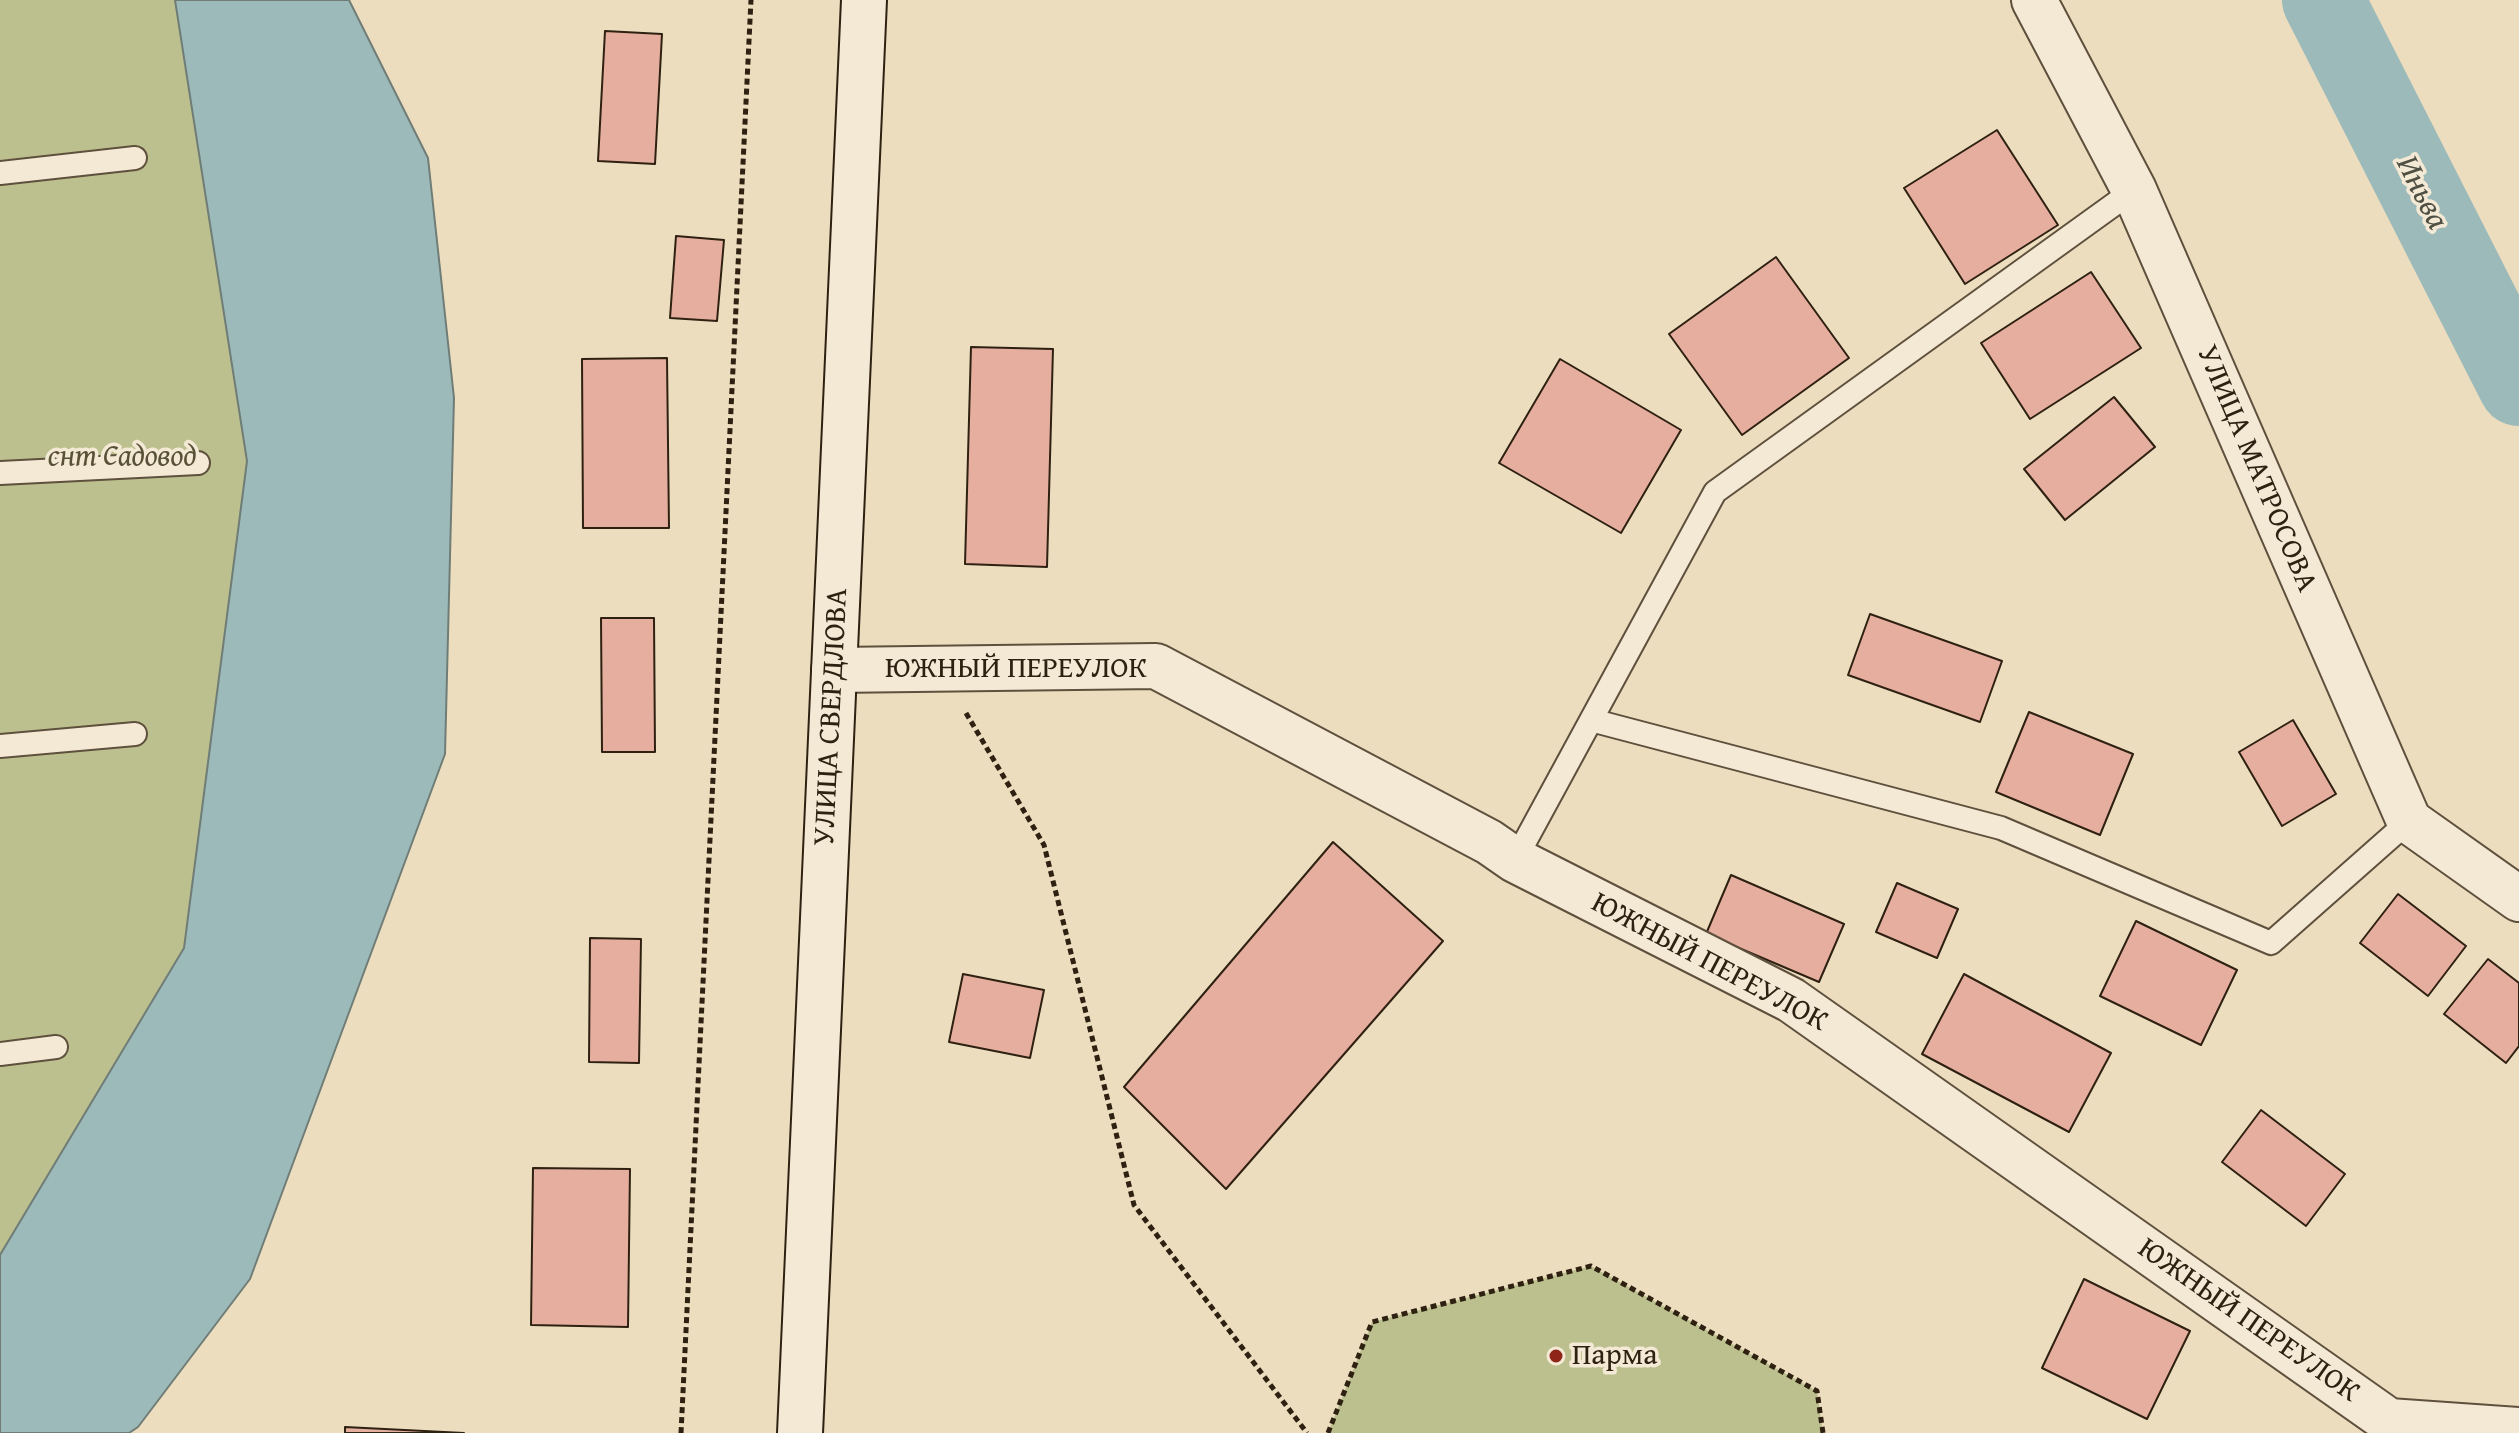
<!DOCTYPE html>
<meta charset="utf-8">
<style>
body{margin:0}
canvas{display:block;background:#ecddbf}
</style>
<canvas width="2519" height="1433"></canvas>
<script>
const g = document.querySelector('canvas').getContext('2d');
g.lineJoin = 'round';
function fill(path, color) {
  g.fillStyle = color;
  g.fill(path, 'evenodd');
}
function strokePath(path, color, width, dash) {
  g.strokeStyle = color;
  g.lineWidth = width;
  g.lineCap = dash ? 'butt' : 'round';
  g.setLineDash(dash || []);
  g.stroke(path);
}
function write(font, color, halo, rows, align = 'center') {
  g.font = font + ' "Gentium Book Plus",serif';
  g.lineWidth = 7;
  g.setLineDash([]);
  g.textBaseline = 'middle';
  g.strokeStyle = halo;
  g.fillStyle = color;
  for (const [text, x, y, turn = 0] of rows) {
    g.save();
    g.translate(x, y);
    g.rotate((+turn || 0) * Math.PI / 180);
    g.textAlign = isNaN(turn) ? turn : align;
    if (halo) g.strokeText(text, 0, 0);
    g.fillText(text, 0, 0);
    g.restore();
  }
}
fill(new Path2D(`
 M0,0h175l72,461 -63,487 -184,307z
 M1591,1266l226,125 6,42h-495l44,-111z`), '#bcc08f');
const water = new Path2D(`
 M175,0h174l79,158 26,240 -9,356 -195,525 -112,148 -9,6h-129v-178l184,-307 63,-487z`);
fill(water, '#9cbaba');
strokePath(water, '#707d76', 2);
strokePath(new Path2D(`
 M2323,0l196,385`), '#9cbaba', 82);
const building = new Path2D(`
 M605,31l57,3 -7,130 -57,-3z
 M1997,130l61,95 -93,59 -61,-96z
 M676,236l48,4 -7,81 -47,-3z
 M1776,257l73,101 -107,77 -73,-101z
 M2091,272l50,76 -111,71 -49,-76z
 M971,347l82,2 -6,218 -82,-3z
 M667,358l2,170h-86l-1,-169z
 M1560,359l121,71 -60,103 -122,-70z
 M2114,397l41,50 -90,73 -41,-51z
 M1870,614l132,47 -22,61 -132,-47z
 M601,618h53l1,134h-53z
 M2029,712l104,42 -33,81 -104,-43z
 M2293,720l43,74 -54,32 -43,-74z
 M1333,842l110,99 -217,248 -102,-102z
 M1731,875l113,49 -25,58 -113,-48z
 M1897,883l61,26 -21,49 -61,-26z
 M2398,894l68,52 -38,50 -68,-53z
 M2136,921l101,49 -36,75 -101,-49z
 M590,938l51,1 -2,124 -50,-1z
 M2488,959l31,24v63l-13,17 -62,-49z
 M963,974l81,16 -14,68 -81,-16z
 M1964,974l147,79 -42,79 -147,-78z
 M2261,1110l84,64 -39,52 -84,-64z
 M533,1168l97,1 -2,158 -97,-2z
 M2084,1279l106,52 -43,88 -105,-51z
 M345,1427l119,6h-119z`);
fill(building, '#e6ae9f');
strokePath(building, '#2e2111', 2);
const lane = new Path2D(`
 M0,173l135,-15
 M0,473l198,-10
 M1591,720l410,108 270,115 138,-122
 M0,746l135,-12
 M1515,860l200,-368 419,-302
 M0,1054l56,-7`);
const street = new Path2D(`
 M2034,0l100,190 275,631 110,78
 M834,670l322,-4 333,176 26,18 276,140 598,421 130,9`);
const secondary = new Path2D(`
 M800,1433l64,-1433`);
strokePath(lane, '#5e503c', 26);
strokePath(street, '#5e503c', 48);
strokePath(secondary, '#2e2111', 48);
strokePath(new Path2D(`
 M966,713l78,132 90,360 173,228
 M681,1433l70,-1433
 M1328,1433l44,-111 219,-56 226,125 6,42`), '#2e2111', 5, [6, 4]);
strokePath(lane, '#f3e9d5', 22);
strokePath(street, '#f3e9d5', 44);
strokePath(secondary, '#f3e9d5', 44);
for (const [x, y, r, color] of [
 [1556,1356,8,"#8f2418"]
]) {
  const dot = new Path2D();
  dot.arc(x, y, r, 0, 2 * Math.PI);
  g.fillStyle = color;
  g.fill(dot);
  strokePath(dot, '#f3e9d5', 3);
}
write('italic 30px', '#595137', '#f3e9d5', [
 ["снт Садовод",122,457]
]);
write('30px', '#2e2111', '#f3e9d5', [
 ["УЛИЦА МАТРОСОВА",2256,469,67],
 ["ЮЖНЫЙ ПЕРЕУЛОК",1016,669],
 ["УЛИЦА СВЕРДЛОВА",832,717,-87],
 ["ЮЖНЫЙ ПЕРЕУЛОК",1709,963,28],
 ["ЮЖНЫЙ ПЕРЕУЛОК",2248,1321,35]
]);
write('30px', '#2e2111', '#f3e9d5', [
 ["Парма",1572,1356]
], 'left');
write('italic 32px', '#4f4f44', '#f3e9d5', [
 ["Иньва",2421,193,63]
]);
</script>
